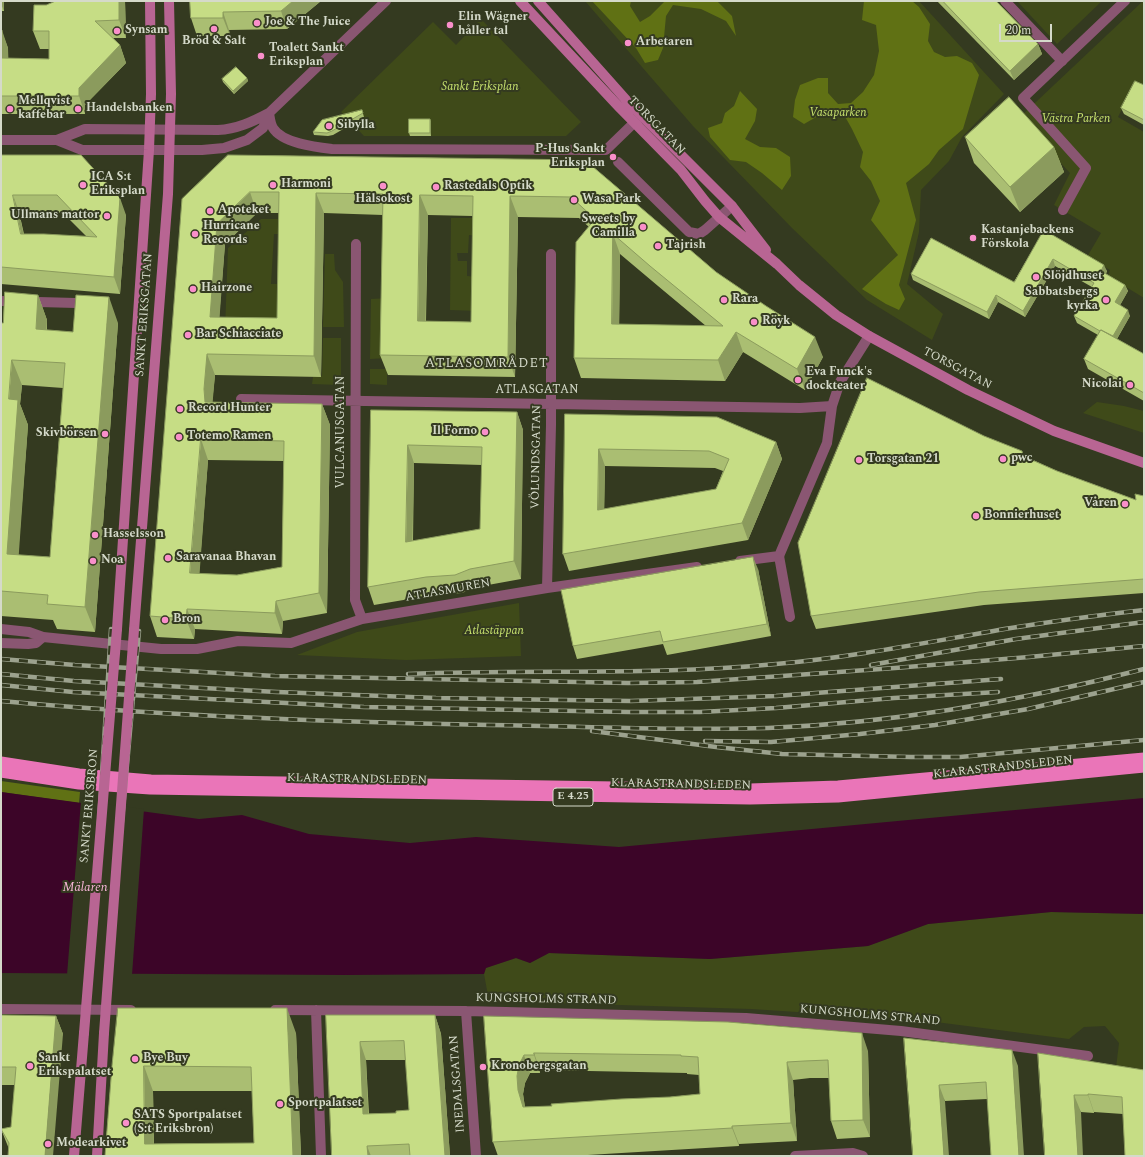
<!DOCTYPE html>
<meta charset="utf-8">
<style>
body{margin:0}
#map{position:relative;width:1145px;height:1157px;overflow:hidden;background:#343a20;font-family:Spectral,serif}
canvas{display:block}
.frame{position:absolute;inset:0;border:2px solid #d5daca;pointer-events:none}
.scale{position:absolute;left:999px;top:24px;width:53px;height:18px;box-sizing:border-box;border:2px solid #d5daca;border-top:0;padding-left:5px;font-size:12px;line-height:14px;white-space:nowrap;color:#d5daca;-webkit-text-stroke:3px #343a20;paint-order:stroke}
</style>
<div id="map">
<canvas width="1145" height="1157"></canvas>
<div class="frame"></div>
<div class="scale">20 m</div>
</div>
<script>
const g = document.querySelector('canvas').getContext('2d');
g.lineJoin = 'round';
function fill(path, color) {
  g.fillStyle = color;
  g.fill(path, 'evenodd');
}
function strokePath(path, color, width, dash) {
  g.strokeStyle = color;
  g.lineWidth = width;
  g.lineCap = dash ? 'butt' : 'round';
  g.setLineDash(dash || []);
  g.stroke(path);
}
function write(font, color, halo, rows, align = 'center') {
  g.font = font + ' Spectral,serif';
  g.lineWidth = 4;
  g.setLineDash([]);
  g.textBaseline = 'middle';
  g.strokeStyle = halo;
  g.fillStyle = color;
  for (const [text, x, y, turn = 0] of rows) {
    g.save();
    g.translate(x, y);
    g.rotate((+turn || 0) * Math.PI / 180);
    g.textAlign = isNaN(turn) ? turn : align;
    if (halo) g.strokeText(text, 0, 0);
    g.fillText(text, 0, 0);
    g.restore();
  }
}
fill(new Path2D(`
 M585,1h334l85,93 -42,43 -13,24 -28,29 -2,42 -12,52 36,30 -11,26 -65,-40 -75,-72 -99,-102z
 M1017,1h85l-45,43z
 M1143,1l1,84 -8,-4 -18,36 26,15v166l-36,-22 2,-6 -23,-13 14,-24 -47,-28 16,-32 -51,-55z
 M481,19l100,103 -15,14h-202l-23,-24 92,-90 23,23z
 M451,218h29v18l-11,-1 -1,18h-11l1,8h9v15l12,1v34l-29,-1z
 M261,219h21v15h-8l-3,50h10l-2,46h-54l3,-82z
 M325,254h9l1,16 8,12 1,45h-21z
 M389,298l-1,60 -18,1 1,-60z
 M323,338h18v47l-29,-1 1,-7 9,-1z
 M370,369h17v16l-17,-1z
 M1097,402l27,4 20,5v22l-61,-20z
 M519,603l2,53 -115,4 -109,-5 60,-23z
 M1051,912l93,2v159l-28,-5 3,-25 -14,-17 -21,1 -15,12 -149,-19 -169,-11 -262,-8 -5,-27 1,-6 31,-10 14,5 19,-10 161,6 158,-13 60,-22z`), '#3f4a19');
fill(new Path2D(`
 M592,1h39l-1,5 10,16 10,-6 15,-15h52l15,15 4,20 -10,-15 -25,-12 -28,-4 -7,11 -3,32 -5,12 -13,3 -9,-15z
 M864,1h48l7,6 11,17 -2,17 6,11 11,5 12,-1 15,7 7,12 -16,54 -24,21 -10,14 -23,19 10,37 -17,65 6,14 -6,11 -13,-6 -24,-15 36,-34 -27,-35 9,-19 -9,-20 -11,-14 3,-15 -11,-23 -9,-16 -18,-1 -21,12 -11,-7 2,-17 5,-15 18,-7h10v15l10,11 13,-1 12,-11 11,-17 5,-24 -3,-26 -14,-5z
 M740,91l17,18 -2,12 -10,18 15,8 16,1 14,9 1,19 -9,14 -20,-17 -16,-11 -16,-2 -20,-23 -2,-9 14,-5 3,-10 9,-7z
 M1,781l79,11 -1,11 -78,-11z`), '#607114');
fill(new Path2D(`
 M1,792l198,27 43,-4 67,19 101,9 66,-6 143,10 525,-49v116l-93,-2 -123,12 -60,22 -158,13 -161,-6 -19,10 -14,-5 -30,10 -2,6 -138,1 -345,-2z`), '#3c0528');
fill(new Path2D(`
 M81,801l63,8 -12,166h-65z`), '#343a20');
strokePath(new Path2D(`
 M1005,1l57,60
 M618,162l71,70 10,2 6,-4 27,-24
 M1,301l75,2
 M779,556l11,61
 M1,643l27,1 8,-1 7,-6`), '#8a5672', 10);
strokePath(new Path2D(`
 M1063,210l23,-42 -63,-70 102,-97`), '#8a5672', 10);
strokePath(new Path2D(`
 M269,113c1,5 1,10 4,15 9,15 42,19 59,21l274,1 34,-33
 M1,140h56l25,10h120l22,-2 23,-8 16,-12 6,-15
 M57,140l28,-11 133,1c19,-1 34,-8 51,-17l117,-112
 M356,244l-1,356 7,19
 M241,399l559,9 32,-2
 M740,561l39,-5 48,-113 5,-37 8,-24 29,-46
 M547,588l4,-163v-171
 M1,629l28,3 14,5 118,12h36l41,-8 53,2 71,-24 185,-31 150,-21
 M1,1009l130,1
 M275,1010l191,1 280,7 155,13 187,25
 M316,1010l5,146
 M466,1011l10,145
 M795,1156l58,-3 10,3`), '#8a5672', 10);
strokePath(new Path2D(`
 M520,1l100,107 61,62 24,31 14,16 58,47 22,21 37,30 33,21 99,54 86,41 90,32
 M538,1l90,101 104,104 34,44
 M117,629l32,-479 2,-56 -1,-93
 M134,630l34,-436 3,-100 -2,-93
 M74,1156l10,-123
 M97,1156l7,-123`), '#b86593', 10);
strokePath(new Path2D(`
 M1,762l78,12 72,6 599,9 88,-3 306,-28
 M1,772l78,12 71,5 600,10 88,-2 306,-30`), '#ea75b8', 11);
const rail = new Path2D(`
 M1,659l74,6 200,11 353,7 69,-1 198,-14 134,-11 115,-11
 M871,665l145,-26 128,-17
 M1,674l73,7 203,11 159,6 195,3 145,-5 225,-17
 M408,674c123,-5 246,2 368,-10 80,-7 157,-23 235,-36 44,-7 89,-13 133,-18
 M1,685l72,7 291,15 265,5h71l76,-4 118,-10 104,-6
 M1,701c163,15 326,21 490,24 92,1 185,6 277,3 128,-5 253,-27 376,-59
 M592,731l124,16 66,7 129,3h49l184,-17
 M705,741l66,1 89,-8 75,-9 93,-16 116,-27
 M86,1032l25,-403
 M103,1032l36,-401`);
strokePath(rail, '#9ca28e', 4.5);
strokePath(rail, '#343a20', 3, [9]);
strokePath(new Path2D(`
 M84,1033l33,-404
 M104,1033l30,-403`), '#b86593', 10);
fill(new Path2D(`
 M1,1h3v10h-3z
 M125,1l1,37h-13l7,7 6,18 -41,42v9h-84v-84l7,18v10l41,1v-10h-9l-7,-18 13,-26z
 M190,1h131l-34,28 -58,1 1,6h-33l-6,-18z
 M937,1h59l42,43 4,10 -28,26z
 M247,78l1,3 -14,13 -11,-12 -1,-3z
 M1144,85v40l-20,-11 -3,-6z
 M362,110l2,7 -31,18 -5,1 -14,-1 -1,-3z
 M430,119l1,3v14h-21l-1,-3z
 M965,137l89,10 10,25 -44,40 -46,-49z
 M1,155l125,60 -6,79 -119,-10zM19,212l44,1 23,23 -62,-2z
 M228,155l357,5 131,112 107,85 -18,33 -62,-38 -18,29 -144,-3 -7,-20 15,-131 -10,-9 -61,-1 -3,160 -127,-2 -8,-20 3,-140 -59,-2 -3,164 -106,-2 -3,28 110,1 8,21 -3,188 -44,8 -1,13 -87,-5 -1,10 -37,-2 -7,-21zM257,213h22l-2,105h-58l6,-74zM428,215l45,1 -2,106 -45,-1zM620,254l38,32 48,40 -87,-2zM208,460l76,1 -2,106 -45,8 -38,-1z
 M1044,230l63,41 -1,3 19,11 3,6 -8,14 10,11 -13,23 27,15v47l-56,-32 -4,-10 14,-24 -21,-12 -3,-7 18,-29 -37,-21 -30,51 -27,-15 -9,17 -76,-39 -2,-6 103,8z
 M38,295l9,25v10l26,2 45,-9 -23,309 -38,-3 -4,-9 -52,-4v-293h2zM22,385l41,3 -13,169 -32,-2 10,-130 -8,-21z
 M371,410l146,2 6,18 -2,149 -44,8 -15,6 -29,2 -59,10 -6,-18zM414,463l68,2 -2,64 -67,12z
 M565,414l211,28 6,17 -34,81 -179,31 -6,-17zM605,466l110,2 8,3 -7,18 -112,20z
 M1024,456l33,15 79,29 8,-4v97l-160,12 -168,24 -5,-13z
 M758,569l13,67 -104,19 -4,-11 -86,15 -4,-13z
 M1,1015l55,1 7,18 -54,115 -8,-20 10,-2 4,-42h-14z
 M326,1015h109l6,19 9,122h-118zM366,1060h40l3,50 -13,3 -27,1z
 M484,1016l384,35 2,86 -33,2 -6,-18 -2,-43h-19l-17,2 4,61 -58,3v2l-168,10h-73l-5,-14zM540,1070l147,3v1l12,1 1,19 -30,3 -118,9 -27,1 -2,-13 2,-11 5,-10h10z
 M296,1033l5,123h-196l7,-90zM153,1091h99l2,52 -100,1z
 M904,1038l114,28 -31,33 -42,2z
 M1038,1053l106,17 -21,44 -29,-2v1l-13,-1z`), '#aabe72');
fill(new Path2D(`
 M1,1h3v10l-3,-7z
 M119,1h6l1,37 -7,-18z
 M293,1h28l-34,28 -6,-18z
 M223,12l6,18 1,6 -7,-18z
 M2,30l6,18 1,28 -7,-18z
 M1038,44l4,10 -28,26 -4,-9z
 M120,45l6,18 -41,42v9l-6,-18v-8z
 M247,78l1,3 -14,13 -1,-3z
 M430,119l1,3v14l-1,-3z
 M1054,147l10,25 -44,40 -10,-25z
 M250,192l7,21 -32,31 -7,94 -8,-21 7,-93z
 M316,193l8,20 -3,164 -7,-21z
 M13,195l6,17 8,39 -6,-17z
 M420,195l8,20 -3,126 -7,-20z
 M510,196l8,21 -3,160 -7,-20z
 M120,198l6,17 -6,79 -6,-17z
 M613,234l7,20 -1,90 -7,-20z
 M1053,259l2,7 -30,51 -2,-6z
 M1104,265l3,6 -4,6 -2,-6z
 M1125,285l3,6 -10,18 -3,-7z
 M38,295l9,25 -2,34 -9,-25z
 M996,295l2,7 -9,17 -2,-7z
 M109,297l9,26 -23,309 -10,-25z
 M1128,310l2,6 -16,28 -2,-6z
 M736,332l7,20 -18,29 -7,-21z
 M815,337l8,20 -18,33 -8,-21z
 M207,354l8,21 -3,34 -7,-7 -1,-13z
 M12,360l10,25 -2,19 8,21 -11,154 -10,-25 2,-155z
 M322,404l8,21 -3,188 -8,-20z
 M517,412l6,18 -2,149 -7,-18z
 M201,439l7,21 -10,134 -8,-21z
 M776,442l6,17 -34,81 -6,-17z
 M408,445l6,18 -2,97 -6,-18z
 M599,449l6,17 -1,61 -6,-17z
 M753,557l5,12 13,67 -4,-12z
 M276,601l7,20 -1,13 -7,-21z
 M187,609l8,20 -1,10 -8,-20z
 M287,1008l9,25 5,123h-8z
 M435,1015l6,19 9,122h-5z
 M56,1016l7,18 -10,122h-8z
 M862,1033l6,18 2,86 -7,-17z
 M360,1042l6,18 3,72 -6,-18z
 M1012,1050l6,16 6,90h-5z
 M534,1053l6,17v3l-6,-18z
 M524,1055l6,18 -5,10 -2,11 2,14 -2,-1 -5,-17 -1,-14 2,-11z
 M787,1062l6,18 4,61 -6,-18z
 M144,1066l9,25 1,65 -9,-12z
 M939,1085l6,16 4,55h-5z
 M1088,1094l6,18v1l-6,-18z
 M1074,1095l7,17 2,44h-5z
 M732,1126l7,18v2l-7,-18z
 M367,1146l4,10h-3z`), '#8b9b5d');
const building = new Path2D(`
 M56,1h63v19l-24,1 25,24 -41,43v8h-78v-66h1v28l47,1v-28h-16l1,-26h12z
 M190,1h103l-12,10 -58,1v6h-32z
 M943,1h53l42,43 -28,27z
 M236,67l11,11 -14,13 -11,-12z
 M1135,81l9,4v35l-23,-12z
 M1009,97l45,50 -44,40 -45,-50z
 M362,110l1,3 -31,18 -5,2 -14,-1 9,-12z
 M409,119h21v14h-21z
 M1,155h80l39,43 -6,79 -113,-10zM13,195h44l40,42 -53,-3h-23z
 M228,155l357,5 131,112 50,34 49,31 -18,32 -61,-37 -18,28 -144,-2 2,-116 19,-23 -24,-22 -61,-1 -2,161 -128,-2 3,-161 -67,-1 -2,163 -107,-2 -3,35 1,13 117,2 -3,189 -43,8 -1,12 -88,-4 -1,10 -36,-3 32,-417zM250,192h29l-2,126 -67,-1 7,-93zM420,195l53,1 -2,126 -53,-1zM613,234l37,32 73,60 -111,-2zM201,439l83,2 -2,126 -45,8 -47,-2z
 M1044,230l60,35 -3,6 24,14 -10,17 13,8 -15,26 -12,-6 -1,1 -26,-15 20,-33 -41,-24 -30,52 -27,-16 -9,17 -76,-38 20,-36 83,44z
 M5,292l33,3 -2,34 37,3 3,-37 33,2 -24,310 -38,-3 1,-9 -47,-4v-268h2zM12,360l53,3 -15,194 -43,-3 11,-154 -9,-1z
 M1101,330l43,24v39l-60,-34z
 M867,378l117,58 38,15 1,5 34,15 79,29 -1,-6 9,2v83l-165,13 -168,24 -13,-73z
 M371,410l146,2 -3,149 -44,8 -15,6 -29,2 -58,10zM408,445l74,2 -2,82 -74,13z
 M565,414l152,3 59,25 -34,81 -179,31zM599,449l110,2 20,8 -13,30 -118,21z
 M753,557l14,67 -104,18 -3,-11 -87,15 -12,-56z
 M118,1008h169l6,148h-188l7,-90zM144,1066l107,1 3,76 -109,1z
 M1,1015l55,1 -11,140h-37l1,-13 -8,-14 10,-2 5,-60h-15z
 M326,1015h109l10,141h-35l-1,-12 -42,2 1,10h-36zM404,1041l5,69 -13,1v2l-33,1 -3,-72z
 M484,1016l244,6 134,11 1,87 -32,1 -3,-61 -24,1 -17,1 4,61 -59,3v2l-239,14zM534,1053l147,2v1l17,1 2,37 -30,3 -49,2 -70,5 1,2 -29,1 -5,-17 -1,-14 2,-11 5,-10h10z
 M904,1038l108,12 7,106h-28l-5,-74 -47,3 5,71h-31z
 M1038,1053l106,17v86h-19l-3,-59 -34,-3v1h-14l4,61h-33z`);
fill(building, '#c6dd85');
strokePath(building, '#8b9b5d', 1);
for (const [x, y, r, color] of [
 [257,23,4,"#f98fca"],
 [450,25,4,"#f98fca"],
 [214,29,4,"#f98fca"],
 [117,31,4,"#f98fca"],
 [628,43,4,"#f98fca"],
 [261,56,4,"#f98fca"],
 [10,109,4,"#f98fca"],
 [78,109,4,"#f98fca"],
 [329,126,4,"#f98fca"],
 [613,157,4,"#f98fca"],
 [83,185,4,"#f98fca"],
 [273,185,4,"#f98fca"],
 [383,186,4,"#f98fca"],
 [436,187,4,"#f98fca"],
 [574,200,4,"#f98fca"],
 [210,211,4,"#f98fca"],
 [107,216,4,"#f98fca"],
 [643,227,4,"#f98fca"],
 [195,234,4,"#f98fca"],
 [973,238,4,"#f98fca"],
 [658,246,4,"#f98fca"],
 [1036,277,4,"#f98fca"],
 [193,289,4,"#f98fca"],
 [724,300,4,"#f98fca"],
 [1106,300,4,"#f98fca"],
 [754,322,4,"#f98fca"],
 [188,335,4,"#f98fca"],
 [798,380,4,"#f98fca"],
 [1130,385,4,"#f98fca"],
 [180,409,4,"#f98fca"],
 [485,432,4,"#f98fca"],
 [105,434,4,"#f98fca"],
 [179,437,4,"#f98fca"],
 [1003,459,4,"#f98fca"],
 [859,460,4,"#f98fca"],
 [1125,504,4,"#f98fca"],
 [976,516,4,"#f98fca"],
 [95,535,4,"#f98fca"],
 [168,558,4,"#f98fca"],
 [93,561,4,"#f98fca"],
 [165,620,4,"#f98fca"],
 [135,1059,4,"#f98fca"],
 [30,1066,4,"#f98fca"],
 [483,1067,4,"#f98fca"],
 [280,1104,4,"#f98fca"],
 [126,1123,4,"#f98fca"],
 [48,1144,4,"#f98fca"]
]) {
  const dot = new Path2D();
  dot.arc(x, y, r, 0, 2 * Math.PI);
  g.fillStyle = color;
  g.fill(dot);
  strokePath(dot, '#343a20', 1.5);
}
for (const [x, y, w] of [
 [573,797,40]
]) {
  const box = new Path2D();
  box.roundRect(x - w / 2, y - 9, w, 18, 3);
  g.fillStyle = '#343a20';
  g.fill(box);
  strokePath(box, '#d5daca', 1);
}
write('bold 11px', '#d5daca', null, [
 ["E 4.25",573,797]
]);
write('bold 12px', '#d5daca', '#343a20', [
 ["Elin Wägner",458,18],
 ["håller tal",458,32],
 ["Joe & The Juice",265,23],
 ["Synsam",125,31],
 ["Bröd & Salt",214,42,"center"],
 ["Arbetaren",636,43],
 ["Toalett Sankt",269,49],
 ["Eriksplan",269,63],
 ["Mellqvist",18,102],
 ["kaffebar",18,116],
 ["Handelsbanken",86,109],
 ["Sibylla",337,126],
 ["P-Hus Sankt",605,150,"right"],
 ["Eriksplan",605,164,"right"],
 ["ICA S:t",91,178],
 ["Eriksplan",91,192],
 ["Harmoni",281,185],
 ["Rastedals Optik",444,187],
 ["Hälsokost",383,200,"center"],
 ["Wasa Park",582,200],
 ["Apoteket",218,211],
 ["Ullmans mattor",99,216,"right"],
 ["Sweets by",635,220,"right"],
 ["Camilla",635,234,"right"],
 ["Hurricane",203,227],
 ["Records",203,241],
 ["Kastanjebackens",981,231],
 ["Förskola",981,245],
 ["Tajrish",666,246],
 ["Slöjdhuset",1044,277],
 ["Hairzone",201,289],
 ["Sabbatsbergs",1098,293,"right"],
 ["kyrka",1098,307,"right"],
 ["Rara",732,300],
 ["Röyk",762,322],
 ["Bar Schiacciate",196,335],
 ["Eva Funck's",806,373],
 ["dockteater",806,387],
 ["Nicolai",1122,385,"right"],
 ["Record Hunter",188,409],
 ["Il Forno",477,432,"right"],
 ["Skivbörsen",97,434,"right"],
 ["Totemo Ramen",187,437],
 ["pwc",1011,459],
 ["Torsgatan 21",867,460],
 ["Våren",1117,504,"right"],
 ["Bonnierhuset",984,516],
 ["Hasselsson",103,535],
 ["Saravanaa Bhavan",176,558],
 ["Noa",101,561],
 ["Bron",173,620],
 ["Sankt",38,1059],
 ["Erikspalatset",38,1073],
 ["Bye Buy",143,1059],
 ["Kronobergsgatan",491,1067],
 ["Sportpalatset",288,1104],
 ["SATS Sportpalatset",134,1116],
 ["(S:t Eriksbron)",134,1130],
 ["Modearkivet",56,1144]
], 'left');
write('italic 12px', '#c7e26e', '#343a20', [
 ["Sankt Eriksplan",480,88],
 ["Vasaparken",838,114],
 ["Västra Parken",1076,120],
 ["Atlastäppan",494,632]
]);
write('12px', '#d5daca', '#343a20', [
 ["TORSGATAN",656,126,46],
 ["SANKT ERIKSGATAN",145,315,-86],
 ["TORSGATAN",957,369,28],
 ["ATLASGATAN",537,391],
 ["VULCANUSGATAN",342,432,-90],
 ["VÖLUNDSGATAN",537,457,-89],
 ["ATLASMUREN",448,591,-10],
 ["KLARASTRANDSLEDEN",1003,768,-6],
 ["KLARASTRANDSLEDEN",357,780,1],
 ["KLARASTRANDSLEDEN",681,785,1],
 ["SANKT ERIKSBRON",90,806,-85],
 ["KUNGSHOLMS STRAND",546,1000,1],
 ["KUNGSHOLMS STRAND",870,1016,5],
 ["INEDALSGATAN",458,1084,-94]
]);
g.letterSpacing = '1px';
write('13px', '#d5daca', '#343a20', [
 ["ATLASOMRÅDET",487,364]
]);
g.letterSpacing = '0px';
write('italic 13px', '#f6b5d7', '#343a20', [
 ["Mälaren",85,888]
]);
</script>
